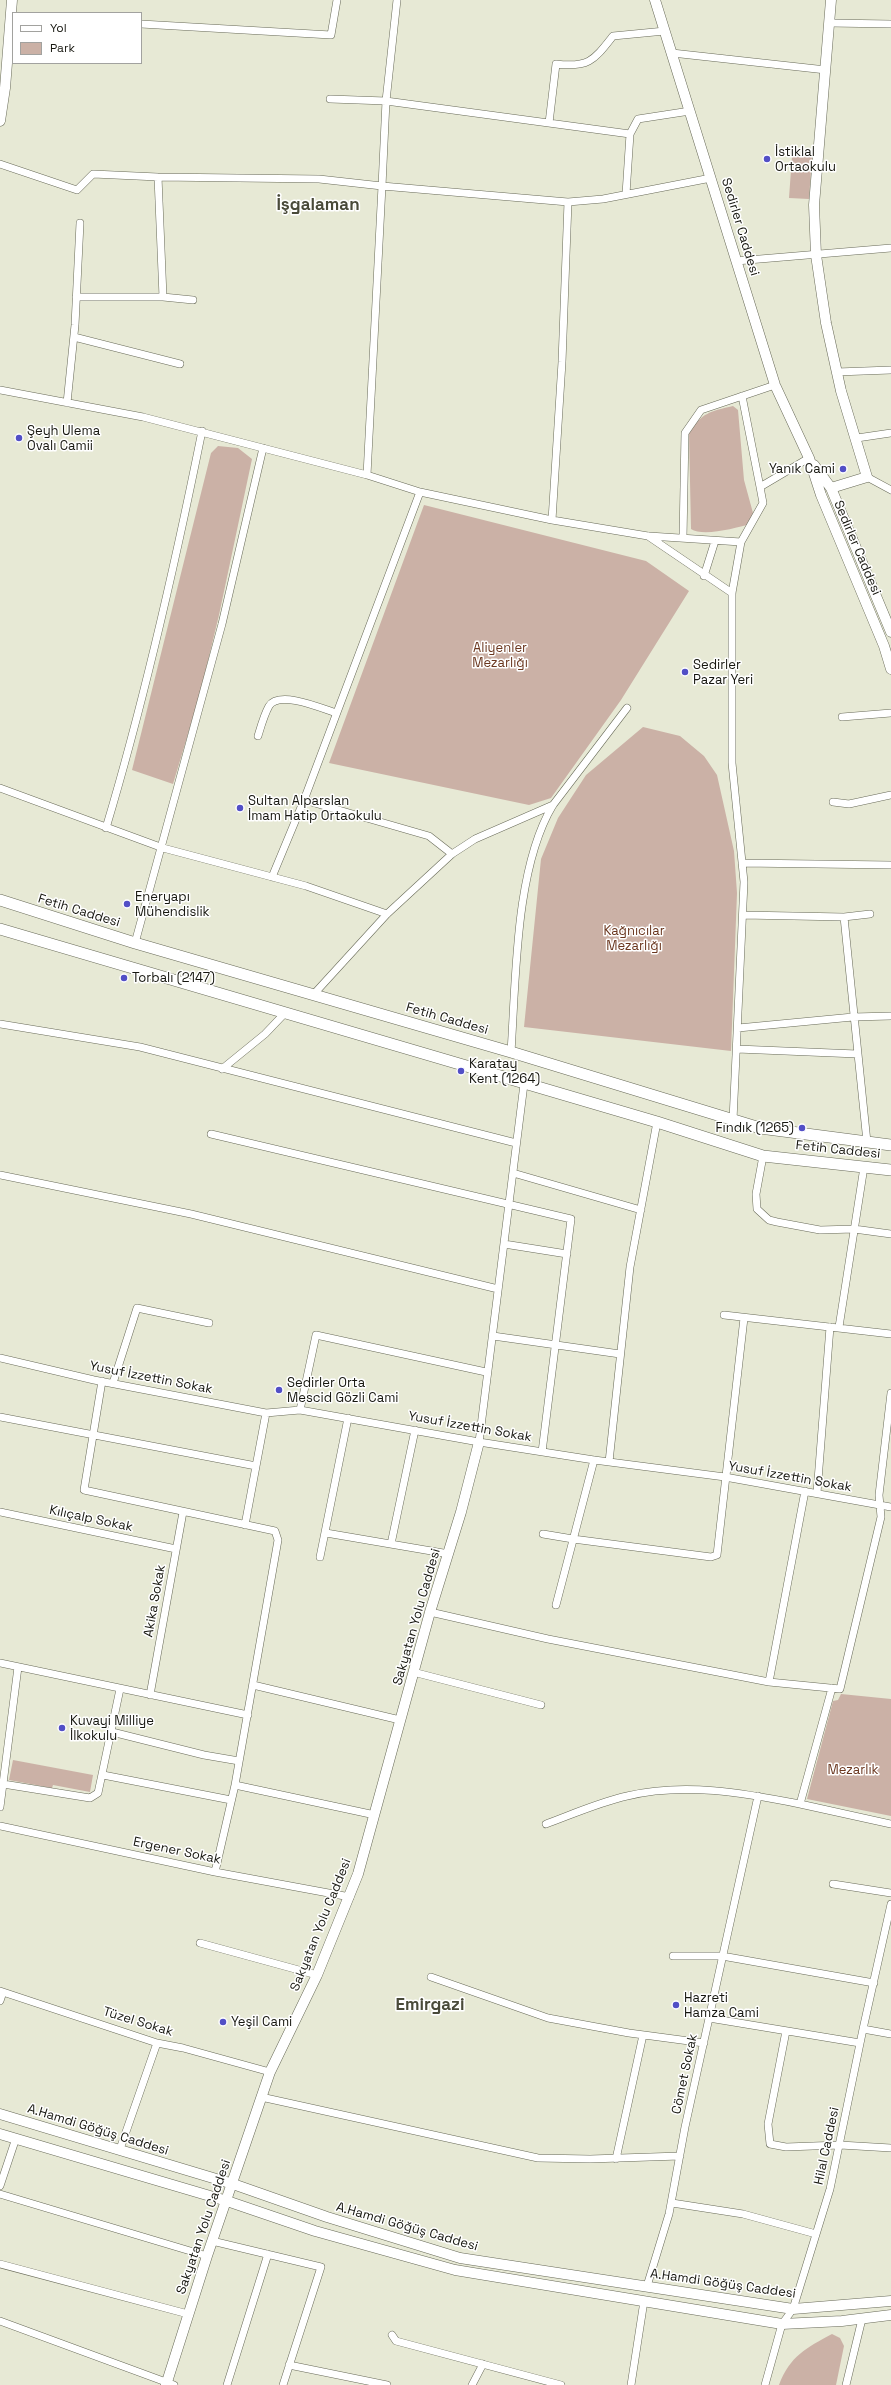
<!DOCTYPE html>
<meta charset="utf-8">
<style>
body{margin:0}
#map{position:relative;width:891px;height:2385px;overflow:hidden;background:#e7e9d5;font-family:"Space Grotesk",sans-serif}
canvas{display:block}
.legend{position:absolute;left:12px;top:12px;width:130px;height:52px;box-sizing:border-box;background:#fff;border:1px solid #a2a29f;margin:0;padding:5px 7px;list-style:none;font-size:12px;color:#16160f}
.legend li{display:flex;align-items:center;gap:8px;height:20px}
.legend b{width:20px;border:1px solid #a2a29f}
</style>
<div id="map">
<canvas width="891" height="2385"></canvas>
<ul class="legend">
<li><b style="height:5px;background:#fff"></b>Yol</li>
<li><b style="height:11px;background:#cbb1a6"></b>Park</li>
</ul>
</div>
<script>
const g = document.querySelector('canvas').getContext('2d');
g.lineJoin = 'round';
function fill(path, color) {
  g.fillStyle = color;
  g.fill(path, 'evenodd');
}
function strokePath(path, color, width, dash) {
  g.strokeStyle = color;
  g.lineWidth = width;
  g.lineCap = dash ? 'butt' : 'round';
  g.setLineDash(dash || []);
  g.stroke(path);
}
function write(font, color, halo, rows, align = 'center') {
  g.font = font + ' "Space Grotesk",sans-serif';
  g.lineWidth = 3;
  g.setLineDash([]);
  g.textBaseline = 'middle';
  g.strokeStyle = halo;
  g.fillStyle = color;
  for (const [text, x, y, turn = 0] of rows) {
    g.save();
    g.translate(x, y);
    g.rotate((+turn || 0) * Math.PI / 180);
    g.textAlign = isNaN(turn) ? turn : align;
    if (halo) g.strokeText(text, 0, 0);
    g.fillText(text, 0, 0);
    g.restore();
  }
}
fill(new Path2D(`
 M792,156l20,1 -3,42 -20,-1z
 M733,406l5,4 6,70 9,33 -3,11c-14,4 -47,13 -59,5l-2,-96c12,-20 22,-22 44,-27z
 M218,446l20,2 14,11 -33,156 -19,79 -27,90 -41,-14 79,-317z
 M424,505l222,56 43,30 -68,109 -70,98 -22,7 -200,-42z
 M643,727l37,9 24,20 13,19 17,76 3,42 -6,158 -207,-24 17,-168 17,-41 28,-43z
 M841,1694l50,5v117l-84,-17 26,-98 5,-1z
 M13,1760l80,15 -3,17 -37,-7 -1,3 -43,-8z
 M832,2334l8,4 4,8 -8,39h-57c11,-29 27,-37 53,-51z`), '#cbb1a6');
const street = new Path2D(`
 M397,0l-11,101 -4,85 186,16 35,-3 108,-21
 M830,23l61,1
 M141,24l190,11 6,-35
 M672,53l154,17
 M330,99l56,2 244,33
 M549,123l7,-59c33,4 38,-4 57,-28l52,-5
 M0,164l77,26 16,-16 65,3 161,2 63,7 -15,289
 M158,177l5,120
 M626,194l4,-60 8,-15 52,-8
 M736,261l155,-13
 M76,297h87l30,3
 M74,337l106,27
 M837,372l54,-2
 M0,390l143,27 224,58 53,17 132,28 96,16 84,57
 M742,396l18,91
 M67,403l8,-78 5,-102
 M857,438l34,-5
 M867,477l24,13
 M552,520l10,-158 6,-160
 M649,536l92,6
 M683,538l2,-105 16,-23 74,-25
 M704,576l11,-35
 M842,717l49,-4
 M258,736c3,-10 6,-21 11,-30 10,-16 52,2 67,7
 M0,788l163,60 143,38 81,28
 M304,800l125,36 23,18
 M833,802l16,2 42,-9
 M106,828c39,-130 69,-263 96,-397
 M742,863l149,2
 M272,877l32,-77 116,-308
 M743,915l101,2 26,-3
 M844,917l23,225
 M135,943l87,-319 41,-176
 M313,995l74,-81 65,-60 23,-15 78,-34
 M0,1024l140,23 376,96
 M738,1028l115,-11 38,-1
 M737,1049l120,5
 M511,1052c5,-73 4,-184 42,-247l74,-97
 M222,1069l43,-35 20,-21
 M733,1120l11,-238 -12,-119v-170l9,-51 22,-39 -3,-16 49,-29
 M211,1134l360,85 -29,233
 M763,1156l-7,38 1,15 12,11 8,2 43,8 34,-1 37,5
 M513,1173l128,37
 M0,1175l191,39 307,75
 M504,1244l63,10
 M724,1315l167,19
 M839,1327l25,-160
 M493,1336l127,18
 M0,1358l94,22 172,33 34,-3 179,32 115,18 131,17 166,30
 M102,1381l-18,109 191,41 3,9 -43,245 -20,87
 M113,1383l24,-75 72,15
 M300,1410l16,-75 170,37
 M0,1417l256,49
 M479,1442l45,-358
 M609,1462l21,-195 27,-145
 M817,1493l13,-166
 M0,1512l176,37
 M245,1525l21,-112
 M326,1533l123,21
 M543,1534l30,5 138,18 6,-2 27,-237
 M391,1544l24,-114
 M320,1557l28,-139
 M556,1605l38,-145
 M430,1612l118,27 221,43 71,7 41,-172 -2,-22 12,-102
 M0,1663l248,52
 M413,1672l128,33
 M769,1682l36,-191
 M253,1685l147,35
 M150,1695l33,-183
 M112,1732l92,23 35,6
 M103,1775l128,25
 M3,1784l87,14 8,-5 22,-104
 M235,1785l140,30
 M800,1804l91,20
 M0,1807l18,-140
 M546,1824c27,-10 54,-22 81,-28 57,-14 117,-3 173,8l32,-116
 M0,1826l215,46 135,25
 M833,1884l58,9
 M200,1943l117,32
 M673,1956h49l152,27
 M431,1977l117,41 81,15 75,10
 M0,1991l157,52 26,5 87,24
 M0,2001l3,-9
 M709,2018l151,25
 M863,2029l28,5
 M786,2031l-18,93 2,20 16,3 54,-2 51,3
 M261,2097l277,61 52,1 90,-3
 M120,2149l37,-106
 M616,2159l27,-124
 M0,2186l16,-48
 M0,2194l207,62
 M672,2203l71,11 73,20
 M212,2241l109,26 -38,118
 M0,2264l188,50
 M647,2286l22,-72 16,-87 73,-331
 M0,2321l174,64
 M392,2335l4,6 165,44
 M289,2365l98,20
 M227,2385l41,-131
 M472,2385l11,-21
 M631,2385l13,-84
 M765,2385l17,-61 11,-15 37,-120 33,-160 28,-125
 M846,2385l16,-66`);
const secondary = new Path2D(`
 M655,0l120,385 34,73 12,37 63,151 7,23
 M831,0l-17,205 2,50 10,68 15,68 26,86 -36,11
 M0,121l5,-33 7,-88
 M814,465l17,23 60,144
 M0,2114l233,70 94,33 133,41 333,51 98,-8
 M0,2134l227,67 88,30 140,39 327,54 60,-3 49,-6
 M166,2385l41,-129 63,-184 47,-97 41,-101 72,-262 31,-100 18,-70`);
const primary = new Path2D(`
 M0,900l135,43 376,109 249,76 131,17
 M0,929l657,193 106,34 128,14`);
strokePath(street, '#686a58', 8);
strokePath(secondary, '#686a58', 11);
strokePath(primary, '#686a58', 12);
strokePath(street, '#fff', 7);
strokePath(secondary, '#fff', 10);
strokePath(primary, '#fff', 11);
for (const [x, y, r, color] of [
 [767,159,4,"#524fc6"],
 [19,438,4,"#524fc6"],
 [843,469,4,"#524fc6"],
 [685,672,4,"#524fc6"],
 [240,808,4,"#524fc6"],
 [127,904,4,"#524fc6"],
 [124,978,4,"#524fc6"],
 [461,1071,4,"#524fc6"],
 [802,1128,4,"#524fc6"],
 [279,1390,4,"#524fc6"],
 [62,1728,4,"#524fc6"],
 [676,2005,4,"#524fc6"],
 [223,2022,4,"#524fc6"]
]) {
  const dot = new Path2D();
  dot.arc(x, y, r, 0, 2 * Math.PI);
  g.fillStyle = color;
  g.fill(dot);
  strokePath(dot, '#fff', 1.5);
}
write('13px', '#16160f', '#fff', [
 ["İstiklal",775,152],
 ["Ortaokulu",775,167],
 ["Şeyh Ulema",27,431],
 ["Ovalı Camii",27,446],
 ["Yanık Cami",835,469,"right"],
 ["Sedirler",693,665],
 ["Pazar Yeri",693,680],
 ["Sultan Alparslan",248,801],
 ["İmam Hatip Ortaokulu",248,816],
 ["Eneryapı",135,897],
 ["Mühendislik",135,912],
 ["Torbalı (2147)",132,978],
 ["Karatay",469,1064],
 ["Kent (1264)",469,1079],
 ["Fındık (1265)",794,1128,"right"],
 ["Sedirler Orta",287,1383],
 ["Mescid Gözli Cami",287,1398],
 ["Kuvayi Milliye",70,1721],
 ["İlkokulu",70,1736],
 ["Hazreti",684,1998],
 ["Hamza Cami",684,2013],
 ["Yeşil Cami",231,2022]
], 'left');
write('13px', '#16160f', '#fff', [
 ["Sedirler Caddesi",740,227,73],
 ["Sedirler Caddesi",857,548,67],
 ["Fetih Caddesi",79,911,17],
 ["Fetih Caddesi",447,1019,16],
 ["Fetih Caddesi",838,1150,6],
 ["Yusuf İzzettin Sokak",151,1378,11],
 ["Yusuf İzzettin Sokak",470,1427,10],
 ["Yusuf İzzettin Sokak",790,1477,10],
 ["Kılıçalp Sokak",91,1519,12],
 ["Akika Sokak",155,1601,-80],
 ["Sakyatan Yolu Caddesi",417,1617,-74],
 ["Ergener Sokak",177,1851,12],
 ["Sakyatan Yolu Caddesi",321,1925,-68],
 ["Tüzel Sokak",138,2022,17],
 ["Cömet Sokak",685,2074,-78],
 ["A.Hamdi Göğüş Caddesi",98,2130,17],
 ["Hilal Caddesi",827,2146,-78],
 ["Sakyatan Yolu Caddesi",204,2227,-71],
 ["A.Hamdi Göğüş Caddesi",407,2227,16],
 ["A.Hamdi Göğüş Caddesi",723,2284,8]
]);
write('13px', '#6a361e', '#fff', [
 ["Aliyenler",500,648],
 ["Mezarlığı",500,663],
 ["Kağnıcılar",634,931],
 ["Mezarlığı",634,946],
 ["Mezarlık",853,1770]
]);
write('bold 17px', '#494a39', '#fff', [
 ["İşgalaman",318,205],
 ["Emirgazi",430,2005]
]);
</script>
